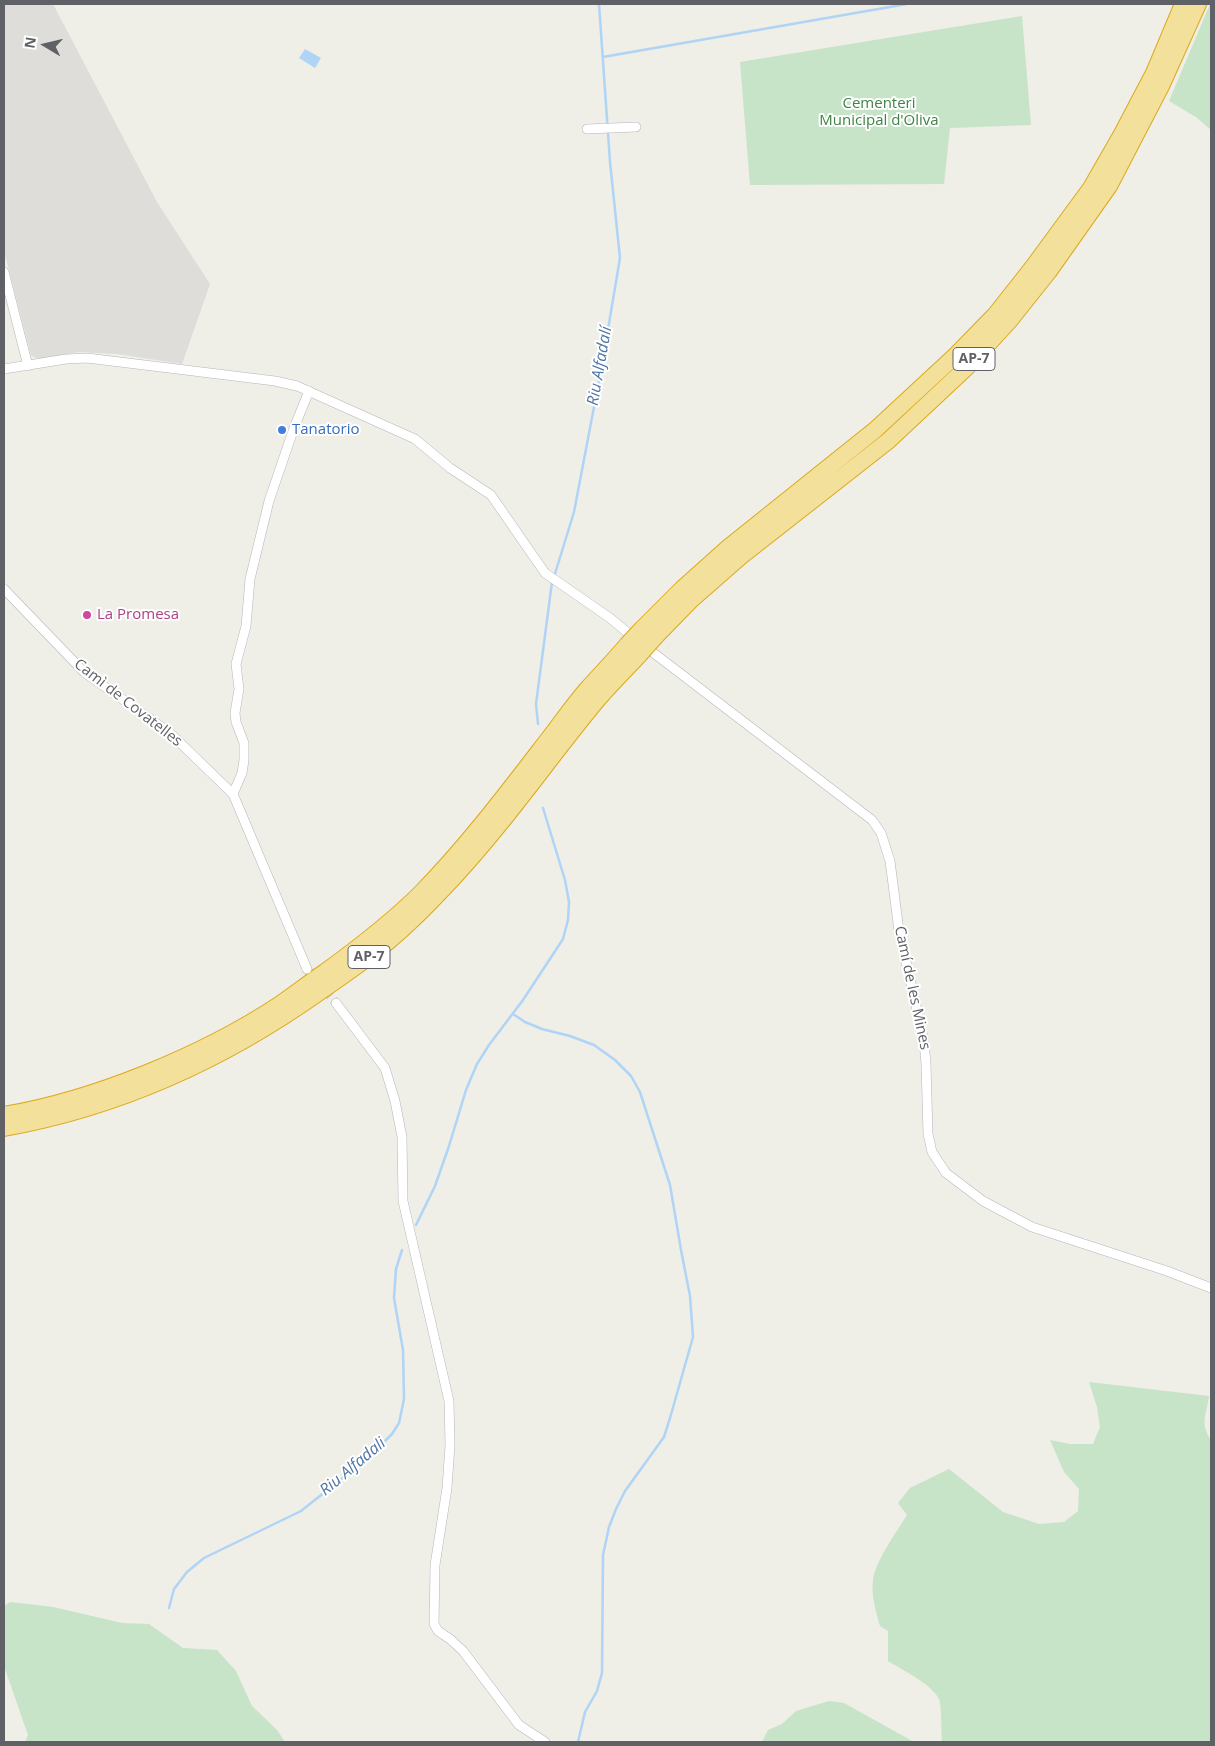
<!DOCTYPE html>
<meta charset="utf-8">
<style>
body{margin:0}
#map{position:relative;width:1215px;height:1746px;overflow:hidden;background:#efeee7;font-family:"Open Sans",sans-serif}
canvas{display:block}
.frame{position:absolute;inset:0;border:5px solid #5f6166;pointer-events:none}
.north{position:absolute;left:20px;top:20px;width:50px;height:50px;-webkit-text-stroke:4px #fff;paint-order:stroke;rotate:279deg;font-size:14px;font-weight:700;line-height:20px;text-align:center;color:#5f6166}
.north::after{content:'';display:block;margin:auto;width:18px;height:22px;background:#5f6166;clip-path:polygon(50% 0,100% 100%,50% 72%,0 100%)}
</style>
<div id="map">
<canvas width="1215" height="1746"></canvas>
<div class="frame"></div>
<div class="north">N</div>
</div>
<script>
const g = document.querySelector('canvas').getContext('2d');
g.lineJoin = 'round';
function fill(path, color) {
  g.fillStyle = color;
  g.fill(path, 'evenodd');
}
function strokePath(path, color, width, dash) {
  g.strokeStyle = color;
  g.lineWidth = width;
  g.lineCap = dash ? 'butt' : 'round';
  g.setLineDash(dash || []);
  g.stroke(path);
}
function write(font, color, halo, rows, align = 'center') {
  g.font = font + ' "Open Sans",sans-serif';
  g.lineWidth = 4;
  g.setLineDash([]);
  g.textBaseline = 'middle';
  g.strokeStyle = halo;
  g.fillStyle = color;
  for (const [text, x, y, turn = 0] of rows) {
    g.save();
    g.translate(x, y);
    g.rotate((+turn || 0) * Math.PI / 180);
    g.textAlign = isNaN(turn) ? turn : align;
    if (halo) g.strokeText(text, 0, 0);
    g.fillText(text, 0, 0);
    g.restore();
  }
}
fill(new Path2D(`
 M4,4h49l104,198 53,82 -28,80 -65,-10 -38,-2 -41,7 -7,-4 -27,-104z`), '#deddd9');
fill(new Path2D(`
 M1210,4h1v126l-15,-13 -27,-16z
 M1022,16l9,109 -81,3 -6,56 -194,1 -10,-123z
 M1089,1382l120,14c-2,18 -10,26 2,44v302h-269c-1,-10 0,-36 -3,-43 -7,-15 -37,-29 -51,-38v-30l-8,-5c-4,-14 -9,-30 -7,-46 3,-20 23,-47 34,-65l-9,-12 12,-15 39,-19 54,43 36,12 25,-2 14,-11 1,-22 -15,-17 -14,-32 20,4h23l7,-17 -3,-20z
 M10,1602l43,5 69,16 27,1 34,24 34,2 19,21 16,35 25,24 8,12h-260l3,-7 -24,-69v-60z
 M829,1701l15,2 70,39h-152l6,-12 14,-6 14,-13z`), '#c7e3c8');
fill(new Path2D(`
 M305,49l16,9 -6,10 -16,-10z`), '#b0d4f6');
strokePath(new Path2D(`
 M603,57l304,-53
 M554,577l20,-65 28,-147 18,-107 -10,-96 -11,-158
 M538,724l-2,-20 16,-122
 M513,1014l12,8 17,7 28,7 24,9 21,15 16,16 9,16 30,93 11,65 9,46 3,41 -23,81 -6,19 -39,54 -9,18 -7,18 -6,28 -1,118 -5,18 -12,21 -7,30
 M416,1225l19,-39 14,-40 17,-56 11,-26 12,-19 34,-45 40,-61 5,-19 1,-18 -4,-22 -22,-72
 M169,1608l5,-19 13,-17 17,-14 97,-47 68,-54 23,-23 7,-11 5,-24 -1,-49 -9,-52 2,-29 6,-19`), '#b0d4f6', 2.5);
strokePath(new Path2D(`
 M307,969l29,34`), '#cbcbc7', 9, [9, 4.5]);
const minor = new Path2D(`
 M587,129l49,-2
 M4,272l24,94
 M4,369l62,-10 21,-1 188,23 22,5 118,53 35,29 41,27 54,78 65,45 18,15
 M4,589l80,83 86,61 63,61 74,175
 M651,651l221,169 9,13 9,28 9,70 25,110 2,23 2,70 4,18 14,21 37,28 49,26 135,44 44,17
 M233,794l9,-21 2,-13v-17l-8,-21 -1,-9 4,-24 -3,-25 10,-38 4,-47 19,-78 25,-73 15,-37
 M336,1003l49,65 10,33 7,36 1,64 46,200 1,44 -3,43 -12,77 -1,59 4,7 12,8 13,12 56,74 26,17`);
const motorway = new Path2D(`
 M642,629l40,-40 47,-42 146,-117 81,-75 40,-41 37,-47 58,-79 31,-54 32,-61 29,-69
 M655,637l36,-37 49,-43 148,-116 78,-73 44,-48 39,-49 60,-85 52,-100 37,-82
 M4,1115c90,-15 199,-60 275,-110 16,-11 30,-22 46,-33 33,-24 67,-50 96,-79 46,-47 86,-100 126,-152 14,-18 27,-37 42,-54 13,-14 26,-28 38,-42
 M4,1128c117,-21 220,-68 317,-137 15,-11 31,-21 46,-33 32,-23 60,-52 87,-81 52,-56 95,-119 144,-178 14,-16 28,-30 42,-45`);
strokePath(minor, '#b4b6ba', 10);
strokePath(motorway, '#dda919', 18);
strokePath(minor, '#fff', 9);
strokePath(motorway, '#f2e09b', 16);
const motorwayBridge = new Path2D(`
 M627,645l15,-16
 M640,654l15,-17`);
strokePath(motorwayBridge, '#dda919', 18, []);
strokePath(motorwayBridge, '#f2e09b', 16);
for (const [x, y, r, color] of [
 [282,430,5,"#3f7fe0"],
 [87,615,5,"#d1479c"]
]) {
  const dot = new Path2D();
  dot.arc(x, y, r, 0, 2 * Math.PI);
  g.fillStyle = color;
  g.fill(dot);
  strokePath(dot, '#fff', 2);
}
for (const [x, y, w] of [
 [974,359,42],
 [369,957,42]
]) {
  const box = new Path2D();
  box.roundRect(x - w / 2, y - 11.5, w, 23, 4);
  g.fillStyle = '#fff';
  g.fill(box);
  strokePath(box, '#5f6166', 1);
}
write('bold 14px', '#5f6166', null, [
 ["AP-7",974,359],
 ["AP-7",369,957]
]);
write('15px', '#408346', '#fff', [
 ["Cementeri",879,104],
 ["Municipal d'Oliva",879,121]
]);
write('15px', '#366cbe', '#fff', [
 ["Tanatorio",292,430]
], 'left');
write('15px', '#b23c85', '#fff', [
 ["La Promesa",97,615]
], 'left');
write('15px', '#5f6166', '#fff', [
 ["Camì de Covatelles",128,703,38],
 ["Camí de les Mines",912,988,78]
]);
write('italic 16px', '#4e75a7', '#fff', [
 ["Riu Alfadalí",600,366,-80],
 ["Riu Alfadali",353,1467,-40]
]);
</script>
